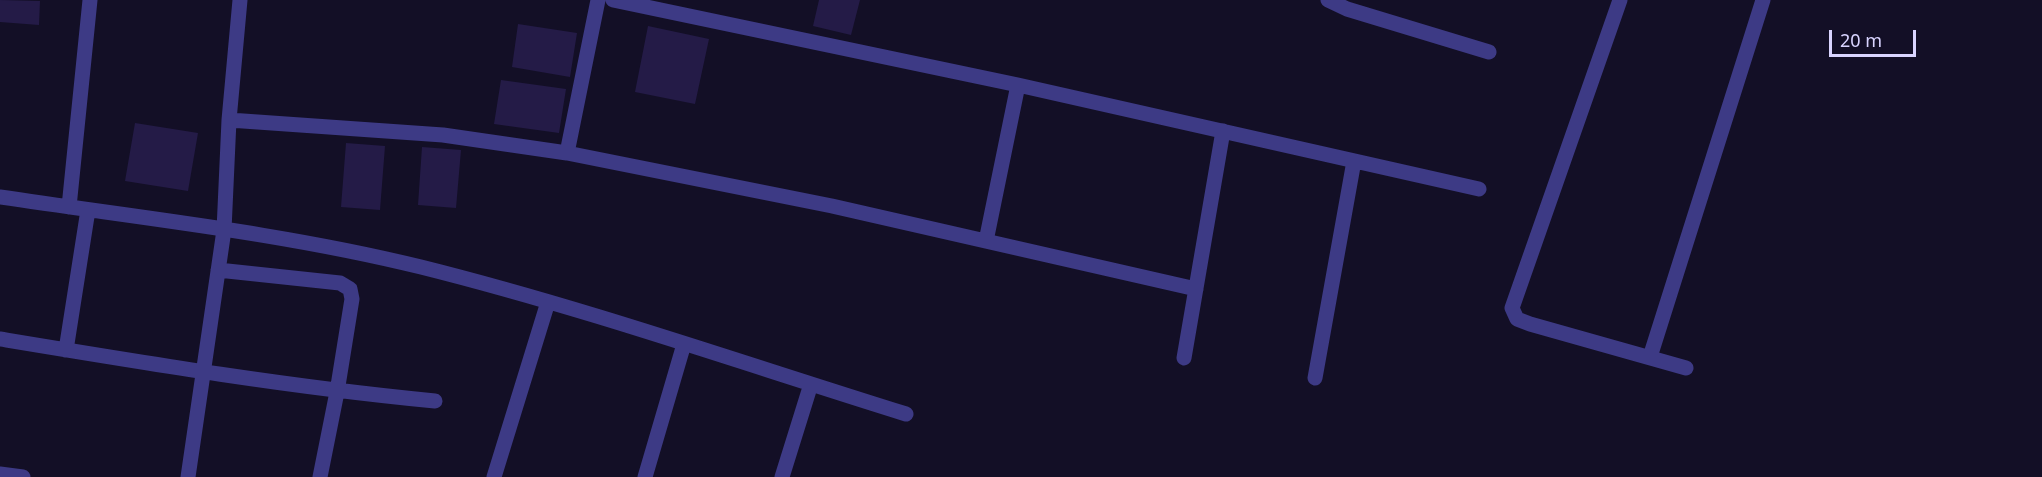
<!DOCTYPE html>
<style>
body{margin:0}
#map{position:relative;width:2042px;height:477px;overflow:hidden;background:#130f26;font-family:"Noto Sans",sans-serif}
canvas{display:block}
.scale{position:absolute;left:1829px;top:30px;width:87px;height:27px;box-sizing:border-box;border:3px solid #d9d4ff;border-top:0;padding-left:8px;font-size:18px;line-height:21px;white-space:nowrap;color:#d9d4ff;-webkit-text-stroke:4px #130f26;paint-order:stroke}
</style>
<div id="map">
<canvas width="2042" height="477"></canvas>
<div class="scale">20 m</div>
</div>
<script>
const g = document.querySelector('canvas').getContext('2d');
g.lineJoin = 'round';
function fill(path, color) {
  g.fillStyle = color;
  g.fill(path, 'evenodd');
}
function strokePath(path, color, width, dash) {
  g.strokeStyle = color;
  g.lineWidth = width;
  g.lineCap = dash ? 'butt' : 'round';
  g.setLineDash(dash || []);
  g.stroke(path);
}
fill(new Path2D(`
 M0,0l40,1 -1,24 -39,-3z
 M819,0h41l-9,35 -38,-9z
 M518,24l59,9 -7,44 -58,-10z
 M648,26l61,13 -14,65 -60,-12z
 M501,80l65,9 -7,44 -65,-9z
 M135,123l63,10 -10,58 -63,-10z
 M346,143l39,3 -5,64 -39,-3z
 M422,147l39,3 -5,58 -38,-3z`), '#241b47');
strokePath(new Path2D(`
 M613,0l405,85 461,104
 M1328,0l19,9 142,43
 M1620,0l-108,308 5,11 13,5 156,44
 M229,120l214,15 124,18 265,53 364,83
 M567,153l31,-153
 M0,197c140,21 283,36 421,70 164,41 324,97 485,147
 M69,207l21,-207
 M986,241l32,-156
 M218,270l122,13 10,6 2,10 -15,93 -17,85
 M0,339c145,24 289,48 435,62
 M66,350l22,-140
 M1650,357l113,-357
 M1184,358l39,-227
 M1315,378l39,-217
 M0,474l23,3
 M188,477l36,-247 5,-110 11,-120
 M494,477l54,-175
 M645,477l39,-133
 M782,477l29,-93`), '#3d3a85', 15);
</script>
